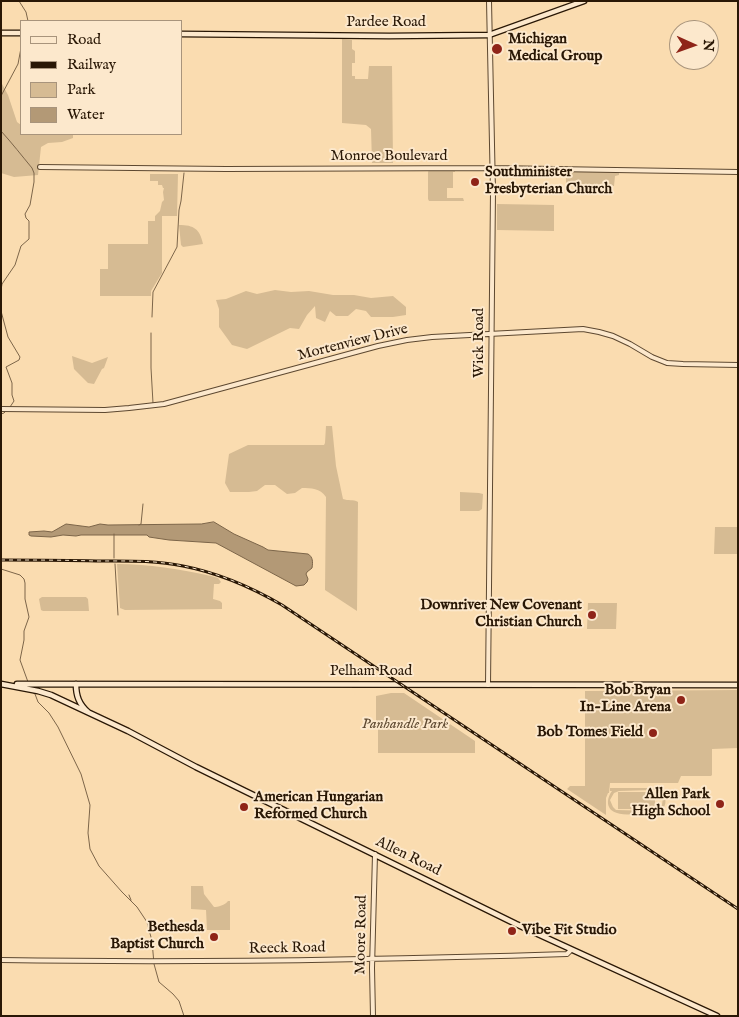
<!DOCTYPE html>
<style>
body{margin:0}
#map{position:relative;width:739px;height:1017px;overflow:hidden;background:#fadcb0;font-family:"IM FELL English",serif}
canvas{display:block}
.frame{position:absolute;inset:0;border:2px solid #291705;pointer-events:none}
.legend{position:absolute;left:20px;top:20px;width:162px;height:115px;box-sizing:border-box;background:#fce8cc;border:1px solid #a8947c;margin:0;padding:6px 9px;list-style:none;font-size:15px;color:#291705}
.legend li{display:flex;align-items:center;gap:10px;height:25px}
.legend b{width:25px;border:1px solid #a8947c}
.north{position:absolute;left:669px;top:20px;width:50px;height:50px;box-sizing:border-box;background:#fce8cc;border:1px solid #a8947c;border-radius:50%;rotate:92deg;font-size:14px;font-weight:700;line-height:20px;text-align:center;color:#291705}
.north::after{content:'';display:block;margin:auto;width:18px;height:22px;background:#8f2418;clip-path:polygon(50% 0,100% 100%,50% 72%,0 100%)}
</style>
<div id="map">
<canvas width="739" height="1017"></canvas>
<div class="frame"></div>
<ul class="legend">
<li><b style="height:6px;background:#fce8cc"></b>Road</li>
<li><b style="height:6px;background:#291705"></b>Railway</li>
<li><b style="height:14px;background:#d6bb93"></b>Park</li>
<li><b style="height:14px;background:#b39976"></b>Water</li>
</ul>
<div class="north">N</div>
</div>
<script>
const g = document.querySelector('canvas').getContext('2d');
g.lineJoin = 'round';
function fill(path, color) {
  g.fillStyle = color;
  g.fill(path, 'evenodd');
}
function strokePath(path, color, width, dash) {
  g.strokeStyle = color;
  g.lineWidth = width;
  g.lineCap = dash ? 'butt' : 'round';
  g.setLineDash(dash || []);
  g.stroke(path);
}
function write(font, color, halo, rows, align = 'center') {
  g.font = font + ' "IM FELL English",serif';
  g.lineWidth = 4;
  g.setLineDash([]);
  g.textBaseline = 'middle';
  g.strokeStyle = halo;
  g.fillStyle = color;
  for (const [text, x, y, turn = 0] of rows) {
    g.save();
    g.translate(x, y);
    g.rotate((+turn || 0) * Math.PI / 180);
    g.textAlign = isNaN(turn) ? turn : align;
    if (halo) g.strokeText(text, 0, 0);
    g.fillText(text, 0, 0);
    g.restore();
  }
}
fill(new Path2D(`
 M342,39l10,1v9l3,2v12h-3v13h3v3h13l1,-13h23l1,97h-21l-1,-34 -5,-4 -24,-2z
 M1,82l7,13 9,27 4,3v9h52v4l-11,4 -14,1 -7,4 -3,28 -24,2 -13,-4z
 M429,170h26v2h-2v16h-6v10h16l1,3h-35l-1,-2v-27z
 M561,171l58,1v3l-4,1 -1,10h-48v-11l-5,-1z
 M150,174h28l-1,42h-15v57l-11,18v5h-51v-27h8v-25h40v-23h7v-5l5,-5 2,-9 2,-2 -1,-8 1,-4h-1l-1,-3h-4v-4h-8z
 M497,204l57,1v26l-57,-1z
 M179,225c15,0 21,4 24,19l-20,3 -2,-2z
 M275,290l16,2 18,-1 24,4h21l17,3 22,-2 13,11v8l-13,2h-22l-5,-6 -10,-2 -8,7h-12l-6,-5 -5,11 -9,-4 -1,-12 -8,9 -8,14 -9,-1 -43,21 -15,-4 -13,-18v-18l-3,-9 10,-1 20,-8 11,3z
 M72,356l20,7 16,-6 -4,11 -2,1 -8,15 -6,-1 -14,-14z
 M326,426h6l4,40 7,33c5,2 10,0 15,3l-1,109 -32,-21 1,-93c-6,-9 -15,-9 -24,-9l-7,5 -8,1 -12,-9h-10l-8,6 -8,1h-19l-5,-9 4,-29 19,-9h76l1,-2z
 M460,492l19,1 4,1 -1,15 -3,2h-19z
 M715,527h23v27h-24z
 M117,564c32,0 63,5 94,12l7,2 3,4 -2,2h-5l-1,15 7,2 2,2v6l-97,1 -5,-2z
 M42,597h44l2,2 1,12h-46l-2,-1 -2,-11z
 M588,603h29l-1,26h-29z
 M738,690v58l-26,1v26l-1,1h-30l-3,7h-68l-1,10h-1l-2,5v17l-39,-26 3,-3h15v-95z
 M391,693h13l71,48v12h-97v-24h-2v-33z
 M610,788h53v2l-2,1c7,8 6,17 -4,22 -9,1 -32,3 -40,0 -11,-3 -11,-14 -5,-22h-2zM619,791l33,-1 6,1 5,6 -1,8 -4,5 -3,1 -39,-1 -3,-3 -3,-7 4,-7z
 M618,792h37v17h-37z
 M191,886h12l1,8 10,13c4,0 11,-2 14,-6h2v29h-23l-1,-20 -15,-1z`), '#d6bb93');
const water = new Path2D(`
 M214,522l20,12 29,13 5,3 40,4c5,3 5,8 4,14l-5,4 -1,2 2,5 -1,3 -3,3 -8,1 -80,-43 -47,-3 -20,-3 -2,-2h-66l-5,1 -13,-1 -12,2 -20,-1 -2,-1v-3l15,-1 8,1 14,-8 23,3 11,-3 8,1 93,-1z`);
fill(water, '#b39976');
strokePath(water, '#7c6549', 1);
strokePath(new Path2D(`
 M19,1l7,11 2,9
 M1,96l17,-32 3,-16
 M1,131c11,12 21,25 31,37l2,5v9l-4,23 -5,9 1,4 3,3v18l-8,7 -6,19 -13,19 -1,6
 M1,311l7,26 12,20 -1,3 -13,7 6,16v12l2,6 -4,6
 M152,317l1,-25 24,-45 2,-37 2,-9 3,-28
 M151,333v35l2,35
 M1,414l3,-1 3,-3
 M139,525l2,-1 2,-20
 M114,558v-24
 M115,564l3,51
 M1,569l19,6 4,4 1,4v16l4,18 -5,14v9l-4,20 8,22
 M32,692l3,2 3,8 11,11 9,14 23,47 9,31 -2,28 2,16 9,17 23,26 15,15 10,15 5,19 2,23 5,18 14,12 6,7 5,15
 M129,895l2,5`), '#7c6549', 1);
const tertiary = new Path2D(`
 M40,167l186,2 267,-1 245,4
 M1,409l104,1 24,-2 35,-4 214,-58 29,-6 25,-3 151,-8 16,3 14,4 17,8 22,13 15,6 16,1 55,1
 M488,685l5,-493 -4,-191
 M1,960c189,3 377,0 566,-6l4,-4
 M373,1016l-1,-48 3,-114`);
const secondary = new Path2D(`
 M1,33h20
 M181,34l208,2 100,-1 95,-34
 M1,684l37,7 13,4 77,36 68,36 320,157 201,92
 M17,684l721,1
 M76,684c0,12 3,20 12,28`);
strokePath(tertiary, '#5d4830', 6);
strokePath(secondary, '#291705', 7);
strokePath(tertiary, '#fce8cc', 4);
strokePath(secondary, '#fce8cc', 4.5);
const rail = new Path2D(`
 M1,560c32,0 64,0 95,1 30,0 59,-1 87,5 36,7 68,21 99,39l456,304`);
strokePath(rail, '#291705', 3);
strokePath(rail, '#fce8cc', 1, [4]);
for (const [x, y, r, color] of [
 [497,49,6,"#8f2418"],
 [475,182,5,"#8f2418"],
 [592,615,5,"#8f2418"],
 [681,700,5,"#8f2418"],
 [653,733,5,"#8f2418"],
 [720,804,5,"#8f2418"],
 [244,807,5,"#8f2418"],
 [512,931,5,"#8f2418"],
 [214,937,5,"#8f2418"]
]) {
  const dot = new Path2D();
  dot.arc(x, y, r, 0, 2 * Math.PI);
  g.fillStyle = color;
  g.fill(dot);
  strokePath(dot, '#fce8cc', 2);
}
write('15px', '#291705', '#fce8cc', [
 ["Pardee Road",386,23],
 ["Monroe Boulevard",389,157],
 ["Mortenview Drive",353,343,-14],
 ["Wick Road",480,343,-90],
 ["Pelham Road",371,672],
 ["Allen Road",408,857,26],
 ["Moore Road",362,935,-89],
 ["Reeck Road",287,949,-1]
]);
write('bold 15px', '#291705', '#fce8cc', [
 ["Michigan",508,40,"left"],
 ["Medical Group",508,57,"left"],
 ["Southminister",485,173,"left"],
 ["Presbyterian Church",485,190,"left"],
 ["Downriver New Covenant",582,606],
 ["Christian Church",582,623],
 ["Bob Bryan",671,691],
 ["In-Line Arena",671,708],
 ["Bob Tomes Field",643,733],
 ["Allen Park",710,795],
 ["High School",710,812],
 ["American Hungarian",254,798,"left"],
 ["Reformed Church",254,815,"left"],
 ["Bethesda",204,928],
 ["Baptist Church",204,945],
 ["Vibe Fit Studio",522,931,"left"]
], 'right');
write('italic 15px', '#5d4830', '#fce8cc', [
 ["Panhandle Park",405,725]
]);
</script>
